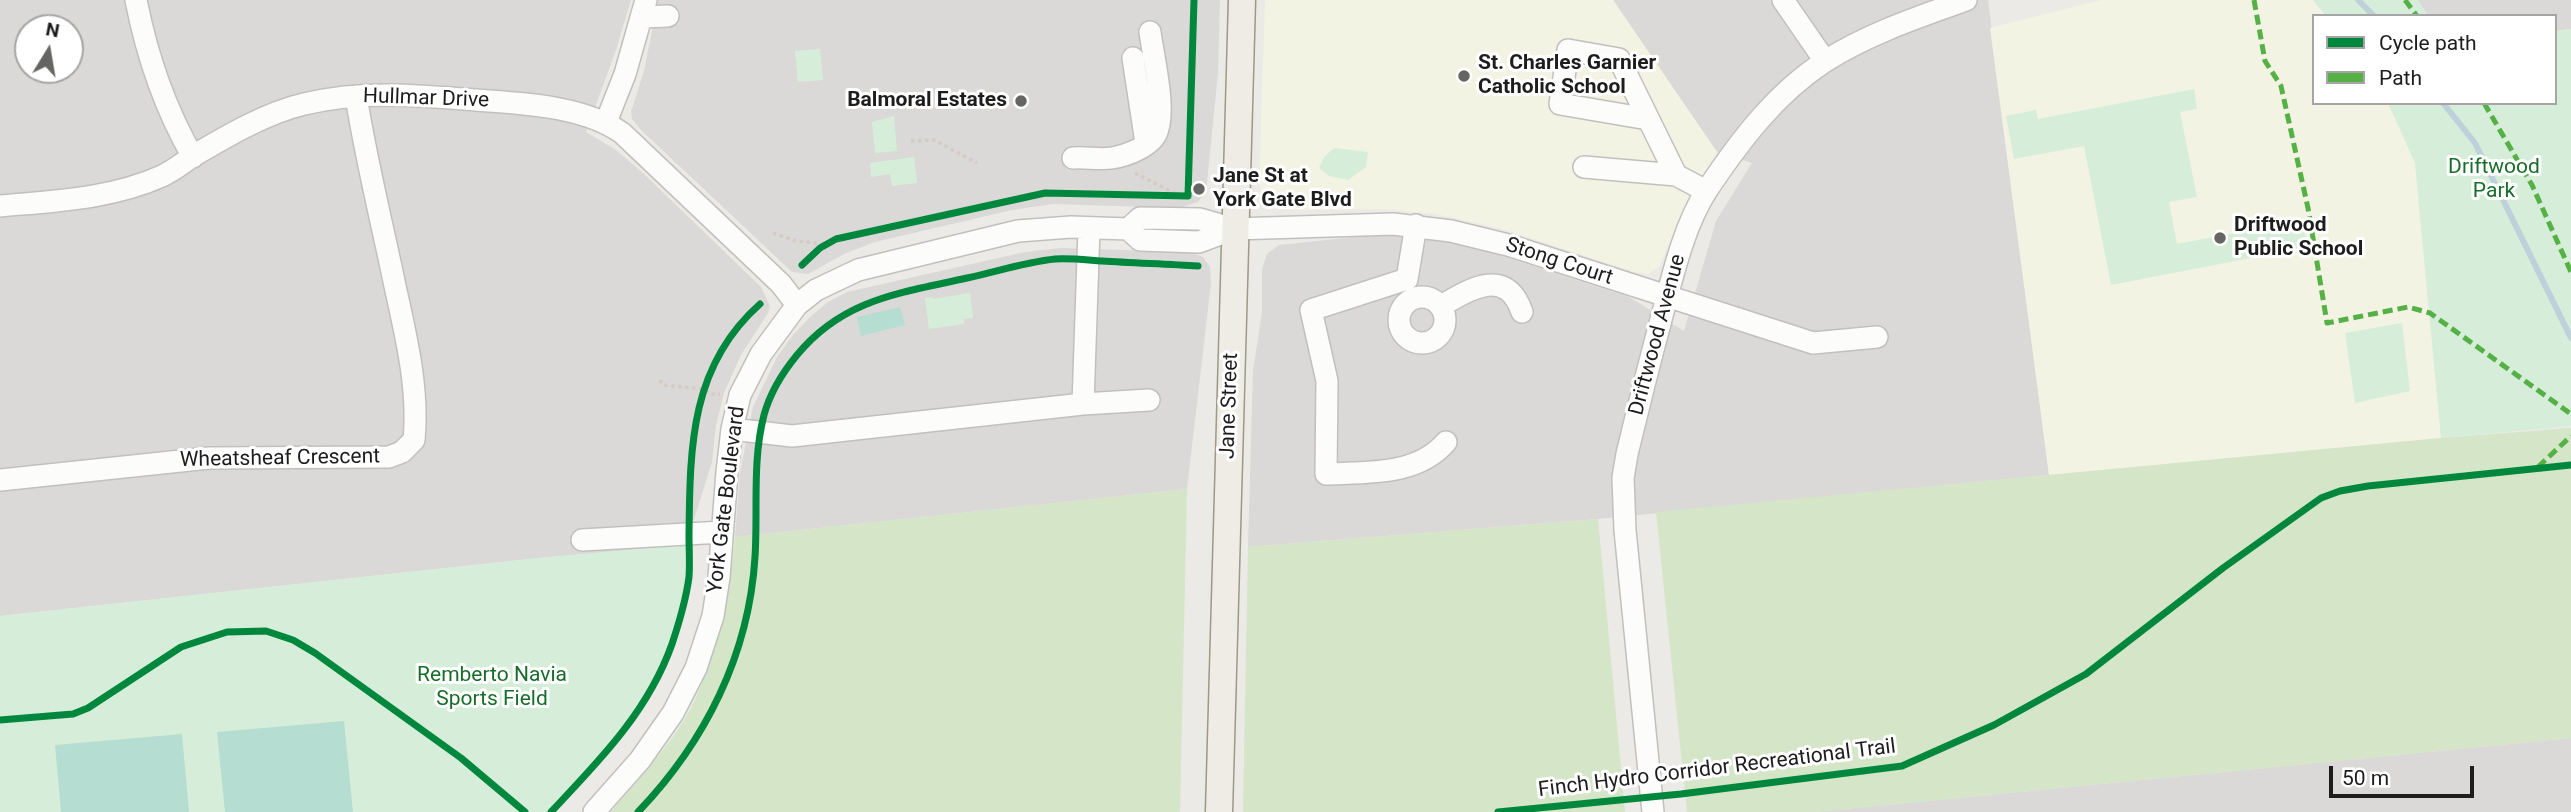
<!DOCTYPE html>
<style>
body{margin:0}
#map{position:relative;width:2571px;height:812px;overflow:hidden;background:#ebeae6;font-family:Roboto,sans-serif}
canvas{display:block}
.legend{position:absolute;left:2312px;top:14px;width:245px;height:91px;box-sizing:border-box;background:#fff;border:2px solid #a5a5a5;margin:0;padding:9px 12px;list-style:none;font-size:21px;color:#1d1d1d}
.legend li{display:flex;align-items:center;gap:14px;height:35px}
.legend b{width:35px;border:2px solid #a5a5a5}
.north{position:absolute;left:14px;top:14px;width:70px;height:70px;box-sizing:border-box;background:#fff;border:2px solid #a5a5a5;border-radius:50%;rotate:11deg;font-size:19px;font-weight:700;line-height:28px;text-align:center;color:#1d1d1d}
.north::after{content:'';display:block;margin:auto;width:24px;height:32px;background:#656563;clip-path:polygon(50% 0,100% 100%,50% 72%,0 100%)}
.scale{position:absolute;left:2329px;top:766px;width:145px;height:32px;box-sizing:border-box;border:4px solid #1d1d1d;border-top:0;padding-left:9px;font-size:21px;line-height:24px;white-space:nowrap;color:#1d1d1d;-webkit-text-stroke:5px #fff;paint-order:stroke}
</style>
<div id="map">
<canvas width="2571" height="812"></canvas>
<ul class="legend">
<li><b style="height:9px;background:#00873e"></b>Cycle path</li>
<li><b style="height:9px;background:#55b145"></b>Path</li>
</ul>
<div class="north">N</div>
<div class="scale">50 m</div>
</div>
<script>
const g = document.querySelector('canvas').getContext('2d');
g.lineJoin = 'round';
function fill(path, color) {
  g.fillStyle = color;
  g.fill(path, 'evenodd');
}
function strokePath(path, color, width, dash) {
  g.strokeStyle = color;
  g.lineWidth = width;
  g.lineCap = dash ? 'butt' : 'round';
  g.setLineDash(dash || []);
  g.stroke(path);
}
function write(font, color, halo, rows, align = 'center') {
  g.font = font + ' Roboto,sans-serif';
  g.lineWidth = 6;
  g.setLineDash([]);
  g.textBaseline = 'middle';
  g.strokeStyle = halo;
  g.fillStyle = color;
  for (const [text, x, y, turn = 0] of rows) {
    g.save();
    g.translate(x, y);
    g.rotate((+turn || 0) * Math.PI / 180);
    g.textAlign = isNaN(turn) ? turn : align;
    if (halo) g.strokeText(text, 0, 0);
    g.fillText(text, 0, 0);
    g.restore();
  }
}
fill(new Path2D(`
 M0,0h631l-15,50 -30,82 30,18 28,24 117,113 9,19 -2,7 -27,42 -17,38 -8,32 -4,37 -26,83 -147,13 -539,58zM28,28h42v42h-42z
 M658,0h562l-2,73 -12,119 -8,10 -19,6 -126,-4 -41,6 -137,32 -31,12 -36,20 -16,-2 -151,-142 -9,-11 -1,-7 13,-41z
 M1613,0h375l61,475 -451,44 -350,28 5,-176 9,-59v-43l5,-15 12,-9 105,-11 65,8 34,8 146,47 55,34 32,-110 36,-58 -35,-11z
 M2418,0h153v29l-16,2v-15h-127z
 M1060,248l130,4 13,5 7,10 1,16 -24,206 -452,48 5,-64 13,-66 24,-50 15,-21 19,-20 17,-14 19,-10 178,-40z
 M2571,738v74h-757z`), '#dad9d7');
fill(new Path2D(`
 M1265,0h348l104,152 -28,48 -30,67 -11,7 -14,-2 -135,-44 -64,-14 -54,-5 -91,1 -18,-4 -9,-8 -4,-14z
 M2101,0h212l13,16h-12v87h74l27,60 26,275 -392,37 -59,-447z`), '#f2f3e2');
fill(new Path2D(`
 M2571,428v310l-757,74h-127l-31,-300 785,-74z
 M1187,489l-7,323h-569c27,-32 63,-70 82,-108 25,-53 36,-108 42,-167z
 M1598,519l27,293h-382l5,-265z`), '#d4e5c8');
fill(new Path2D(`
 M2313,0h105l10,16h-102z
 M2571,29v397l-130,12 -26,-275 -27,-60h167v-72z
 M820,49l3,31 -25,2 -3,-31z
 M2194,89l3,20 -17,3 17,85 -28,5 8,42 126,-24 5,27 -197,38 -27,-139 -70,13 -8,-43 30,-6 2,9z
 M894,116l3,35 -22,2 -3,-31z
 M1334,148l34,4 -2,15 -18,13 -19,-4 -10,-8 5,-11z
 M914,157l3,26 -25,3 -2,-12 -19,3 -1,-14z
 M970,293l3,25 -9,1v5l-35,5 -4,-31 7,-1 1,2z
 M2402,323l8,68 -55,12 -10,-70z
 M686,545l-1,38 -12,51 -21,50 -32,50 -72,78h-548v-196l539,-58z`), '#d6eed9');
fill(new Path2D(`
 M900,307l5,18 -44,11 -4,-19z
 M344,721l9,91h-128l-8,-80z
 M182,734l7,78h-128l-6,-67z`), '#b6ddd1');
strokePath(new Path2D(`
 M2358,0l16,16
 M2443,103l32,40 96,195`), '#bdd1da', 6);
const minor = new Path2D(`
 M136,0c11,56 28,107 57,157
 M1783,0l42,61
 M643,17l25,-1
 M1133,58l13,85
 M1648,119l-88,-15 8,-54 51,9 57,116 30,16
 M606,122l19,-48 21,-74
 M1073,158c13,-1 27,2 39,0 13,-2 35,-10 43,-22 13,-20 -2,-80 -5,-104
 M1584,167l92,8
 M0,206c54,-5 111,-7 162,-30 11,-5 21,-13 31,-20 34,-20 73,-43 111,-52 61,-15 123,-8 185,-3 44,3 97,7 133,32l159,151 16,21
 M1416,225l-9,54 -96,31 16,71 -1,93c41,-2 91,2 120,-32
 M1128,229l12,-11 60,1 34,10 159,-5 58,7 57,14 305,98 64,-6
 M1399 320a23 23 0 1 1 46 0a23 23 0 1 1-46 0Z
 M1441,306c29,-17 65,-40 81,6
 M1083,404l6,-176
 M732,429l60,7 291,-32 66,-4
 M0,480l209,-22 180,-1 13,-5 12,-12c5,-51 -8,-104 -19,-154 -13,-63 -29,-126 -39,-190
 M582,540l140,-8
 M594,812l46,-52 33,-47 23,-45 17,-52 6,-39 8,-105 5,-43 8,-34 21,-41 36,-49 19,-15 42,-20 160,-39 53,-4 57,2 12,11 59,2 35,-13
 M1653,812l-28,-282 -2,-52 4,-24c10,-41 20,-82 31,-123 12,-44 24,-103 49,-141 32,-48 68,-96 117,-128 43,-28 95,-45 142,-62`);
const major = new Path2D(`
 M1219,812l23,-812`);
strokePath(minor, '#c1c0be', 24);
strokePath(major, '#9d9986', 29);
strokePath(new Path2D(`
 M911,141l23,-1 43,23
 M1135,173l45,23
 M773,233l23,8 31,3
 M660,380l3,5 40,4 7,5h10`), '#d4cac7', 3.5, [3.5, 3.5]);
strokePath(minor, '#fcfcfb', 21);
strokePath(major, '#eeece5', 26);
strokePath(new Path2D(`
 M2254,0l11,61 16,25 27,122 19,115 81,-16 22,6 141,101
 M2405,0l12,16
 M2484,103l48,82 39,87
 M2538,467l33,-31`), '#55b145', 5, [10, 5]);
strokePath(new Path2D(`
 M802,265l18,-17 16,-9 209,-46 143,3 6,-196
 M0,720l73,-6 15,-6 93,-61 46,-15 39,-1 27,9 22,13 146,105 64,54
 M551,812c48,-51 97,-100 121,-168 7,-21 14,-44 17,-67 1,-14 0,-28 0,-42 1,-88 1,-169 71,-231
 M638,812c67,-70 111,-157 117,-255 3,-46 -3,-96 9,-142 6,-22 19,-43 33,-60 46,-56 103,-62 170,-77 28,-6 59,-16 88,-19 15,-1 32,1 47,2 32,2 64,3 96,5
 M1498,812l183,-18 221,-28 92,-41 92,-51 137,-106 98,-70 19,-7 28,-5 203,-21`), '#00873e', 7);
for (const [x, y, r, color] of [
 [1464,76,7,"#656563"],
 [1021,101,7,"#656563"],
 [1199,189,7,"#656563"],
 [2220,238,7,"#656563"]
]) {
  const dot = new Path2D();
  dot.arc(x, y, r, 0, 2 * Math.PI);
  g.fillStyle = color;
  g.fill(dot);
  strokePath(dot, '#fff', 2.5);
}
write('bold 21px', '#1d1d1d', '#fff', [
 ["St. Charles Garnier",1478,64],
 ["Catholic School",1478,88],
 ["Balmoral Estates",1007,101,"right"],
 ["Jane St at",1213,177],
 ["York Gate Blvd",1213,201],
 ["Driftwood",2234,226],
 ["Public School",2234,250]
], 'left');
write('21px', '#1d1d1d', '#fff', [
 ["Hullmar Drive",426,99,2],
 ["Stong Court",1559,262,18],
 ["Driftwood Avenue",1658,335,-75],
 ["Jane Street",1230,406,-88],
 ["Wheatsheaf Crescent",280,459,-1],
 ["York Gate Boulevard",727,500,-83],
 ["Finch Hydro Corridor Recreational Trail",1717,769,-7]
]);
write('21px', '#196d2a', '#fff', [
 ["Driftwood",2494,168],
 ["Park",2494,192],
 ["Remberto Navia",492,676],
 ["Sports Field",492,700]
]);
</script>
